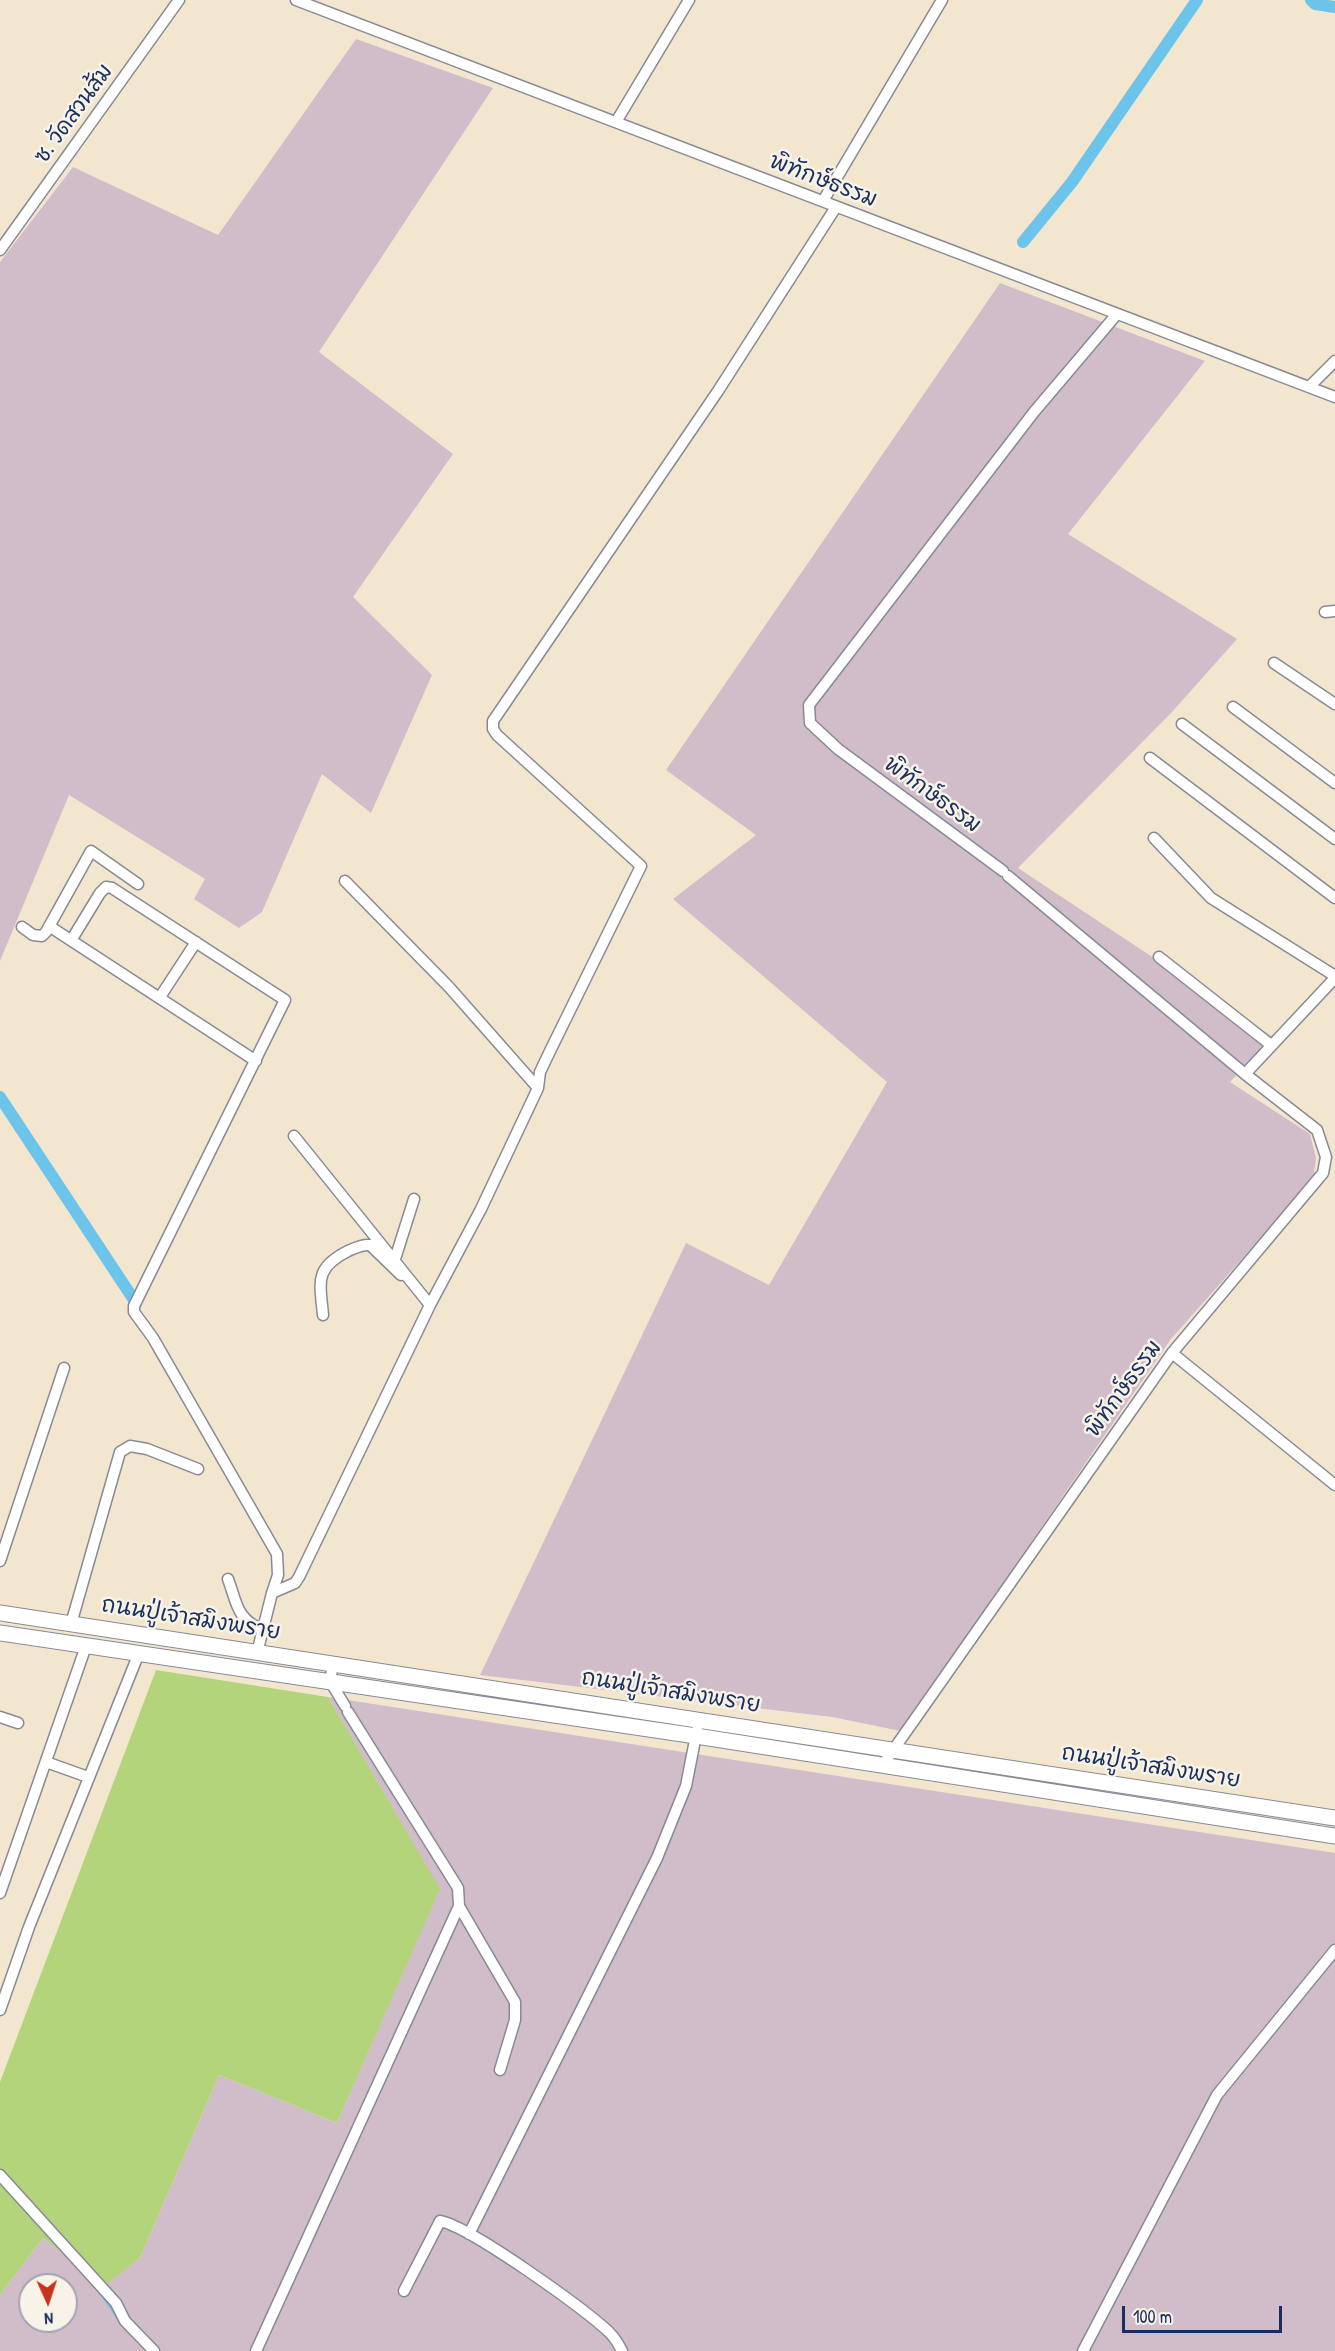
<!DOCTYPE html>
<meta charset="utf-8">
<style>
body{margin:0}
#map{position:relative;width:1335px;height:2351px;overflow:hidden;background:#f3e6cf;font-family:"Patrick Hand",sans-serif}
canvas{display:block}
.north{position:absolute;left:18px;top:2273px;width:60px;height:60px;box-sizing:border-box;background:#f7f3e8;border:2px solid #9fa5b1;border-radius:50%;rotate:177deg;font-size:16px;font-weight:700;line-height:24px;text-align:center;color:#1b2f5e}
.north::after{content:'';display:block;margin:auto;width:21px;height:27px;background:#c8321e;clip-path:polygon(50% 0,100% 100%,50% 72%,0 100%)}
.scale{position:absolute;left:1122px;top:2306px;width:160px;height:27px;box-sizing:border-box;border:3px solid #1b2f5e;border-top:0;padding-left:8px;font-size:18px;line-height:21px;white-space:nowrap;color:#1b2f5e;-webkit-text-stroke:4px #f7f3e8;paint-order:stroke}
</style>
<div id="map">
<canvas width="1335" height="2351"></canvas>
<div class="north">N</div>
<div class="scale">100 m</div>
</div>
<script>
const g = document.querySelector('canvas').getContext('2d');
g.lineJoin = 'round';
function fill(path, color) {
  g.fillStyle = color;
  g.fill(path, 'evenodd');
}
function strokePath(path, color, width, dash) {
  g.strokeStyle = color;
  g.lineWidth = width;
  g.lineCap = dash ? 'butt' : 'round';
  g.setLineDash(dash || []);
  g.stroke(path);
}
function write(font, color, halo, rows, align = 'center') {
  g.font = font + ' "Patrick Hand","Playpen Sans Thai",sans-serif';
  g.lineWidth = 5;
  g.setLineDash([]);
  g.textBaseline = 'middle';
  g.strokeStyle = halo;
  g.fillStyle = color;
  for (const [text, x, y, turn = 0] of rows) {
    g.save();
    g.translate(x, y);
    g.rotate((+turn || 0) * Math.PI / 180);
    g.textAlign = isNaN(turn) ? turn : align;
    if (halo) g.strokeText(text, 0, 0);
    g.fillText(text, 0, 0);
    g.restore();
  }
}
fill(new Path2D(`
 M356,39l137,49 -174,264 134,102 -100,143 79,78 -61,138 -49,-39 -60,138 -23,16 -45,-29 11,-20 -136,-84 -69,166v-699l73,-95 145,68z
 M1000,283l205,78 -137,173 169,105 -65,73 -154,156 255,169 -43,45 80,52 6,24 -3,21 -142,160 -270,392 -69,-14 -352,-42 206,-432 83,42 118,-203 -214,-183 83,-64 -90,-65z
 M328,1697l1007,156v498h-1335v-56l43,-57 61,47 36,-27 79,-183 118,48 102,-234zM30,2285h36v36h-36z`), '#d1bdca');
fill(new Path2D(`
 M156,1670l172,27 112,192 -103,234 -118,-48 -79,183 -36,28 -61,-48 -43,57v-213z`), '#b4d47b');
strokePath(new Path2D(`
 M100,2292l22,32`), '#6dc4ea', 3);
strokePath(new Path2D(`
 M1311,0l4,4 20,3
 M1023,242l49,-60 125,-182
 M0,1097l136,206`), '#6dc4ea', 12);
const minor = new Path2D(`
 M296,0l1039,397
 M616,122l73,-122
 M823,201l119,-201
 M0,250l179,-250
 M1309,387l26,-26
 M1325,612l10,-1
 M1274,663l61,41
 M1233,707l102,76
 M1182,724l153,115
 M1150,758l185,140
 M1154,838l57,60 124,78
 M1003,871l-165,-122 -28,-26 -1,-18 225,-293 83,-98
 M1008,876l237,198
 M345,881l104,106 89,101
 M49,926l207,135
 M22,927l11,8 9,1 4,-4 45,-81 47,33
 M72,939l28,-46 6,-6 6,1 173,112 -151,306v6l19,26 124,216 1,21 -6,18
 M1159,957l112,88
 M160,997l36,-55
 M294,1136l136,169
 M395,1259l19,-60
 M323,1315c-3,-33 -9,-47 25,-64 7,-3 14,-7 22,-6l31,30
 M1172,1353l163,132
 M0,1561l64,-193
 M228,1579c9,24 8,40 35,51
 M71,1624l49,-172 10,-6 17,3 51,20
 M257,1653l15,-60 23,-10 4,-6 131,-272 51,-96 57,-121 2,-16 11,-23 90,-183 -144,-131 -4,-6v-8l225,-330 118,-184
 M333,1664l-3,17 15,25
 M0,1717l18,6
 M46,1762l42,15
 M882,1766l290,-413 151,-180 3,-16 -9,-27 -72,-56 90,-96
 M0,1893l86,-247
 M459,1906l56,96v18l-15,50
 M0,2010l29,-83 110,-274
 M0,2175l116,128 9,18 29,30
 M469,2234l188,-376 29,-72 11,-56
 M404,2291l33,-64 3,-6c31,6 143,87 169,111 5,5 10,13 13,19
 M256,2351l203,-445 -1,-18 -110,-176
 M1083,2351l134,-256 118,-145`);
const secondary = new Path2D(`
 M0,1613l1335,205
 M0,1633l696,103 639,100`);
strokePath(minor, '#878a96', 13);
strokePath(secondary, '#878a96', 17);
strokePath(minor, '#fff', 10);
strokePath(secondary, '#fff', 15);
write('22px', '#1b2f5e', '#f7f3e8', [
 ["ซ. วัดสวนส้ม",74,114,-54],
 ["พิทักษ์ธรรม",823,181,21],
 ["พิทักษ์ธรรม",932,795,36],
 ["พิทักษ์ธรรม",1124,1389,-54],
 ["ถนนปู่เจ้าสมิงพราย",191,1619,9],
 ["ถนนปู่เจ้าสมิงพราย",671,1692,9],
 ["ถนนปู่เจ้าสมิงพราย",1151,1767,9]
]);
</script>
